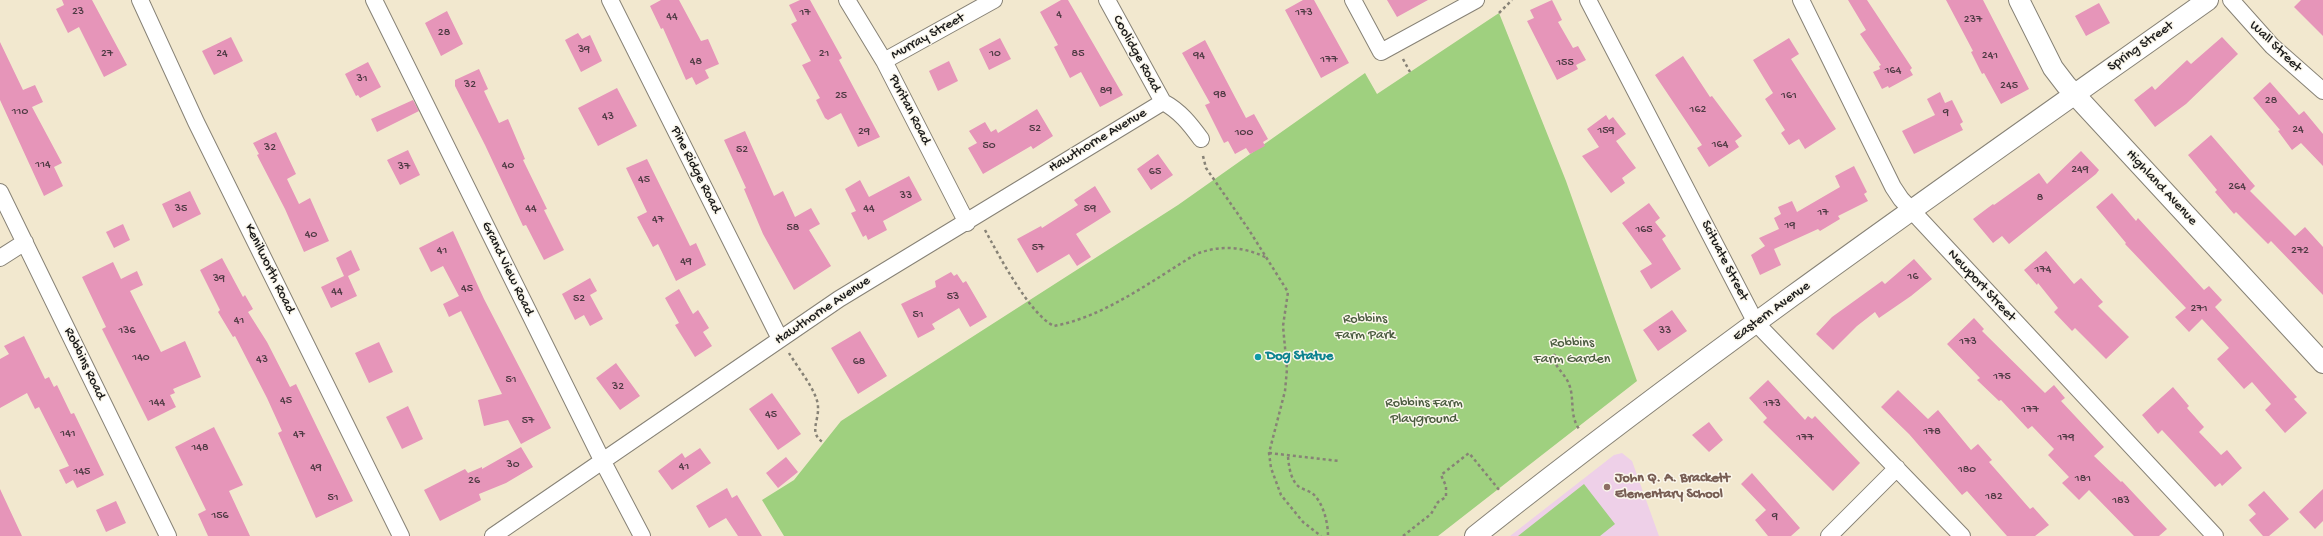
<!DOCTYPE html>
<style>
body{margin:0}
canvas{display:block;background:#f2e8cf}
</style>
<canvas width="2323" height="536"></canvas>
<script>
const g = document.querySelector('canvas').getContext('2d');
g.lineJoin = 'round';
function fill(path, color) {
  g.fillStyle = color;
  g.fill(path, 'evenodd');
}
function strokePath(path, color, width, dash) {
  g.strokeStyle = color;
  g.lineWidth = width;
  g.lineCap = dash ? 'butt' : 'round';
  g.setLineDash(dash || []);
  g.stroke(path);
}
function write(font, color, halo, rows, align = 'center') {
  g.font = font + ' "Gochi Hand",sans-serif';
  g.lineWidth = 3;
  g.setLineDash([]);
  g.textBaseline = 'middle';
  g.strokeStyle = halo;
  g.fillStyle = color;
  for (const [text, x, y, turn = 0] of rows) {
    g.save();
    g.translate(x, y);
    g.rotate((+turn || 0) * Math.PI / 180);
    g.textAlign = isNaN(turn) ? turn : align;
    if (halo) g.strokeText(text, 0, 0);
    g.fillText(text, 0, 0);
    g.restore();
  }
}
fill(new Path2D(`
 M1622,453l10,8 27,75h-149l104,-81z`), '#eed0e8');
fill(new Path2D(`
 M1499,13l67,168 71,200 -199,155h-654l-22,-36 32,-20 47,-59 337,-216 187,-132 12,21z
 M1584,484l31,40 -15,12h-82z`), '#9fd07f');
fill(new Path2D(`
 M62,0h30l35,65 -23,12 -25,-50 -11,6 -12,-24 8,-4z
 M661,0h18l22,41 7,-2 11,25 -14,6 4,8 -13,7 -4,-8 -6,3 -23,-52 -2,1 -11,-23z
 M800,0h10l32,58 -3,2 41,77 -22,10 -17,-34 -13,7 -3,-2 -9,-18 4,-2 -18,-33 9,-4 -20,-37 6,-3 -8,-16z
 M1061,0h7l55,95 -23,12 -19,-35 -11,6 -16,-31 4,-2 -18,-33z
 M1303,0h11l35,63 -28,15 -36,-68z
 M1387,0h41l-31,17z
 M1552,0l10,20 -4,2 15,26 5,-2 8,14 -10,5 2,4 -21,11 -30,-59 7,-3 -4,-8z
 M1848,0h19l45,68 -2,2 3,5 -24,13 -1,-2 -6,3 -9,-17 7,-3 -1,-3 2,-1 -21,-31 6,-4z
 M1946,0h37l46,89 -28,15 -17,-31 -2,1 -11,-22 2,-1z
 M2301,0h22v36l-29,-29z
 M2099,3l11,20 -24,13 -11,-20z
 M447,11l16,33 -22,12 -16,-33z
 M578,33l4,6 8,-4 12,26 -21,11 -16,-32z
 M231,37l12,24 -29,14 -12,-24z
 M2222,37l16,17 -52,50 -31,23 -21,-27 18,-14 3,4 32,-30 4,4z
 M1000,38l11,21 -22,11 -10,-21z
 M1789,38l10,16 -8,5 45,70 -31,20 -6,-10 -10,6 -8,-12 4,-3 -20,-31 8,-6 -20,-33z
 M1205,40l41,78 8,-4 14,25 -5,3 2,4 -15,8 -4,-6 -11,6 -7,-13 -4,2 -19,-38 5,-2 -28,-50z
 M0,42l23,48 12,-5 8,17 -11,5 30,56 -8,4 9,19 -19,10 -44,-96z
 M1683,56l27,41 2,-1 30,40 -7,5 4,6 -30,20 -12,-19 5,-3 -47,-70z
 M949,61l9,20 -20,10 -9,-20z
 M368,62l13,25 -21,11 -2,-3 -2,1 -11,-22z
 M479,69l9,20 -4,2 15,32 9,-4 17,40 -2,1 24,49 -3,1 20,40 -20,10 -18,-35 -3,1 -38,-81 -30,-59v-6z
 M2270,82l29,33 5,-4 19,23v32l-22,-23 -9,7 -14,-19 2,-1 -27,-32z
 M617,88l20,38 -39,20 -20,-38z
 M1940,92l5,11 7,-3 11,22 -3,2 3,6 -49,24 -12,-23 33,-16 -8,-16z
 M413,100l6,11 -42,21 -6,-13z
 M1037,109l16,27 -20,13 -2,-3 -48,28 -15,-26 9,-5 -8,-12 16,-9 6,10 5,-3 2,4z
 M1606,115l3,5 4,-3 13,17 -10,7 20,27 -14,10 3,5 -14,10 -29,-37 17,-9 -12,-18z
 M745,131l29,65 9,-5 12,26 16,-9 9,16 -11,6 22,36 -37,24 -31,-56 -19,-45 2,-1 -22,-48z
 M276,132l20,42 -9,5 12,25 11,-6 19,43 -25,11 -19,-43 -28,-54 2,-1 -6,-11z
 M2211,135l44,51 -5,5 45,45 10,-9 18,20v48l-52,-54 -3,3 -32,-32 -2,2 -19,-22 2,-2 -29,-35z
 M408,150l12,25 -20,10 -13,-25z
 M2081,151l18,19 -3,4 -87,70 -7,-8 -9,7 -20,-24 20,-15 1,1 45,-32 8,11z
 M1158,154l15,21 -22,15 -14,-21z
 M647,159l43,87 6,-3 10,22 -30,16 -18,-37 -5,3 -16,-30 10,-5 -21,-44z
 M1854,166l13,26 -3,2 4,7 -30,15 2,3 -20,12 -2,-2 -44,20 7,16 -21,10 -9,-20 14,-9 -6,-8 20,-9 -5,-11 7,-4 -3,-7 14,-6 5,11 43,-25 -5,-11z
 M909,176l13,24 -39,21 4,9 -19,10 -2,-5 -3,2 -12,-24 5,-2 -11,-22 15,-9 9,17z
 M1095,186l16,26 -35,22 15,23 -14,9 -8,-12 -32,19 -20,-34 24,-13 1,2 36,-23 -4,-5z
 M190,191l11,23 -28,14 -11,-24z
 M2112,193l24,28 2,-3 66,72 5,-4 13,14 -7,7 82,90 -3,2 13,14 -22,20 -20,-23 6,-6 -19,-22 -8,7 -27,-30 12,-11 -27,-29 -13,13 -14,-15 11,-9 -61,-64 1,-1 -30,-36z
 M1649,203l11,15 -5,4 11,14 -4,3 19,30 -30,20 -11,-18 12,-7 -30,-41z
 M123,224l7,16 -16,8 -8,-16z
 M453,231l31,68 67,129 -30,16 -13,-24 -24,6 -6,-26 24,-6 -41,-83 -12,6 -6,-13 16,-8 -16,-30 -12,6 -12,-24z
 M351,250l9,20 -12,6 9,20 -26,12 -10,-21 23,-11 -8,-18z
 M2046,251l28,33 7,-6 22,24 -5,4 31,31 -23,22 -31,-31 -3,3 -18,-19 4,-4 -20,-25 -1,2 -13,-15z
 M222,258l21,39 2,-2 8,14 -5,3 19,30 23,45 6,-3 57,117 -37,17 -38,-85 4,-2 -15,-33 -32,-62 -2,1 -15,-25 2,-2 -20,-40z
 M1914,259l18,20 -21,17 -32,22 -4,-6 -18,14 -24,24 -17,-16 16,-17 50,-36 3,3z
 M113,262l8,17 16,-8 6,14 -13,6 31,61 24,-11 16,36 -28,12 2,4 -5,2 6,12 -28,14 -46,-92 4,-2 -24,-50z
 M951,272l3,4 3,-2 6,9 3,-2 21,36 -17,10 -11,-19 -27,16 3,5 -17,9 -17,-34 35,-17 -1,-6z
 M590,278l7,13 -7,4 13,24 -13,7 -6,-11 -9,5 -13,-26z
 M679,289l14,25 5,-4 11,18 -6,4 9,14 -17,11 -20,-32 4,-2 -14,-25z
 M1672,310l15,21 -29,20 -15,-21z
 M1974,318l10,11 -2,2 63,62 9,-8 11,13 -4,3 43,46 -10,9 27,26 1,-1 45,48 -8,7h-25l-45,-46 -10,10 -17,-17 7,-6 -21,-22 6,-6 -22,-23 -4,3 -27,-29 -2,1 -22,-21 3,-2 -33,-34z
 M860,331l27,45 -29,18 -27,-46z
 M24,336l21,43 4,-2 5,10 3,-2 14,29 3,-1 30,62 -27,13 -4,-8 -7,4 -7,-14 10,-4 -30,-59 -4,2 -8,-16 -27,15v-49l9,-5 -5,-8z
 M379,342l14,30 -24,11 -14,-30z
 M616,363l24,33 -20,14 -24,-32z
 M1768,380l37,40 3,-4 4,3 3,-3 45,47 -27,28 -70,-69 4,-4 -18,-20z
 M2173,387l16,19 -2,2 17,19 -5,5 22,23 6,-5 15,18 -20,18 -2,-3 -5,4 -53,-57 -4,4 -16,-19z
 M1898,390l30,29 10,-9 33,40 7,-6 14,16 -3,2 41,47 3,-2 16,18 -14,11h-28l-40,-45 -5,4 -53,-61 -28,-27z
 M772,393l29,41 -23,16 -29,-41z
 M408,406l15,33 -21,10 -16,-32z
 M1709,422l14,18 -14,12 -17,-17z
 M214,427l29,58 -14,6 21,45h-42l-10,-22 8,-4 -31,-63z
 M521,447l12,20 -27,16 -27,11 2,6 -41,21 -16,-31 41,-21 3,4 14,-6v2z
 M700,448l11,15 -39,27 -14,-19 24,-18 3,5z
 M786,457l12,15 -20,16 -12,-15z
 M1752,473l48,55 -9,8h-23l-13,-16 11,-10 -25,-26z
 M727,488l5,10 5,-3 25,41h-24l-12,-18 -17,10 -13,-22z
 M0,489l22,47h-22z
 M2323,489v32l-8,8 -16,-17z
 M2264,491l25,28 -20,17h-6l-14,-16 7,-6 -8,-9z
 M116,501l10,22 -20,9 -10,-22z`), '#e695b9');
const minor = new Path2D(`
 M140,0l56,122 205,414
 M374,0l228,460 40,76
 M610,0l170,339
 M847,0l37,61 83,162
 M1107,0l56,102c17,9 27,22 38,37
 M1353,0l28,52 95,-52
 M1588,0l168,323 206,213
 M1801,0l92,187 8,12 314,337
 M2231,0l41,46 51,45
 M884,61l110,-61
 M0,192l168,344
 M0,258l25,-16
 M493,536l346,-237 324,-197
 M1829,536l68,-68`);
const tertiary = new Path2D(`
 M2019,0l34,68 13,17 257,278
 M1475,536c237,-188 486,-361 733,-536`);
strokePath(minor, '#878276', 18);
strokePath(tertiary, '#878276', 22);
strokePath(new Path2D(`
 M1499,13l13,-13
 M1403,59l7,13
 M1203,156l3,12 43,62 39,62 -5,34 4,43 -2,22 -16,62 2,15 10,27 22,27 18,14
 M985,230c13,24 45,85 69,96 50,-9 99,-46 142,-72 24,-9 47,-8 71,4
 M789,353c8,14 29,39 29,54 1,15 -10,26 6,36
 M1555,354l-2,3c2,10 12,17 16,27 6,16 0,30 10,45
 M1269,453l70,8
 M1288,457c1,9 2,19 8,27 4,5 11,6 16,9 11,9 16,29 16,43
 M1403,536l28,-22 7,-12 8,-5v-11l-5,-11 28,-22 31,38`), '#878276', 2.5, [3, 3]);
strokePath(minor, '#fff', 16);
strokePath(tertiary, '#fff', 20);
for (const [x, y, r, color] of [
 [1258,357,4,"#0f9aa8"],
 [1607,487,4,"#8d6e63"]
]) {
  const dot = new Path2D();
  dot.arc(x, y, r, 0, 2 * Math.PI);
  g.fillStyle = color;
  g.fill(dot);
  strokePath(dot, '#fbf7ec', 1.5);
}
write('12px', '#4e3a43', null, [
 ["23",78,12],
 ["17",805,13],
 ["173",1304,13],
 ["4",1059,15],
 ["44",672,17],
 ["237",1973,20],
 ["28",444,33],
 ["39",584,50],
 ["27",107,54],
 ["24",222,54],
 ["21",824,54],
 ["10",995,54],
 ["85",1078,54],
 ["94",1199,56],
 ["241",1990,56],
 ["177",1329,60],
 ["48",696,62],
 ["155",1565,63],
 ["164",1893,71],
 ["31",362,79],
 ["32",470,85],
 ["245",2009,86],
 ["89",1106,91],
 ["98",1220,95],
 ["25",841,96],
 ["161",1789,96],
 ["28",2271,101],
 ["162",1698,110],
 ["110",20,112],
 ["9",1946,113],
 ["43",608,117],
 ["52",1035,129],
 ["24",2298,130],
 ["159",1606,131],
 ["29",864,132],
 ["100",1244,133],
 ["164",1720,145],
 ["50",989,146],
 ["32",270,148],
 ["52",742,150],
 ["114",43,165],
 ["40",508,166],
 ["37",404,167],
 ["249",2080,170],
 ["65",1155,172],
 ["45",644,180],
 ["264",2237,187],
 ["33",906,196],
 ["8",2040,198],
 ["35",181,209],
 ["44",531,209],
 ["44",869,209],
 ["59",1090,209],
 ["17",1823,213],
 ["47",658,220],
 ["19",1790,226],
 ["58",793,228],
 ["165",1644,230],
 ["40",311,235],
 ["57",1038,248],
 ["41",442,251],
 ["272",2300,251],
 ["49",686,262],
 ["174",2043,270],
 ["16",1913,277],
 ["39",219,279],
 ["45",467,289],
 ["44",337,292],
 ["53",953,297],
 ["52",579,299],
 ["271",2199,309],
 ["51",918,315],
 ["41",239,321],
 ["136",127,331],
 ["33",1665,331],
 ["173",1968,342],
 ["140",141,358],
 ["43",262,360],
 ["68",859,362],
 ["175",2002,377],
 ["51",511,380],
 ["32",618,387],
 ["45",286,401],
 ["144",157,403],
 ["173",1772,404],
 ["177",2030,410],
 ["45",771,415],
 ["57",528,421],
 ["178",1932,432],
 ["141",68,434],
 ["47",299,435],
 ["177",1805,438],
 ["179",2066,438],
 ["148",200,448],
 ["30",513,465],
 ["41",684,467],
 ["49",316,468],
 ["180",1967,470],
 ["145",82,472],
 ["181",2083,479],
 ["26",474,481],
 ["182",1994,497],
 ["51",333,498],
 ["183",2121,501],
 ["156",220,516],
 ["9",1775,517]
]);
write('14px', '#1c1c1c', '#fbf7ec', [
 ["Murray Street",928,37,-29],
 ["Spring Street",2141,47,-35],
 ["Wall Street",2275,47,44],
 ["Coolidge Road",1136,54,61],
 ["Puritan Road",909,110,63],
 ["Hawthorne Avenue",1098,141,-31],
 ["Pine Ridge Road",695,170,63],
 ["Highland Avenue",2161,188,47],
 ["Scituate Street",1724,261,63],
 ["Kenilworth Road",269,269,64],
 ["Grand View Road",507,269,64],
 ["Newport Street",1981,286,47],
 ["Hawthorne Avenue",823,311,-34],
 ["Eastern Avenue",1772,312,-36],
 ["Robbins Road",84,364,64]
]);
write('14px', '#4a5b3f', '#fbf7ec', [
 ["Robbins",1365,320],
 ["Farm Park",1365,336],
 ["Robbins",1572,344],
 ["Farm Garden",1572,360],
 ["Robbins Farm",1424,404],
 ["Playground",1424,420]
]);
write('bold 14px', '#0d838f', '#fbf7ec', [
 ["Dog Statue",1266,357]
], 'left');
write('bold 14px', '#785e54', '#fbf7ec', [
 ["John Q. A. Brackett",1615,479],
 ["Elementary School",1615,495]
], 'left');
</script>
